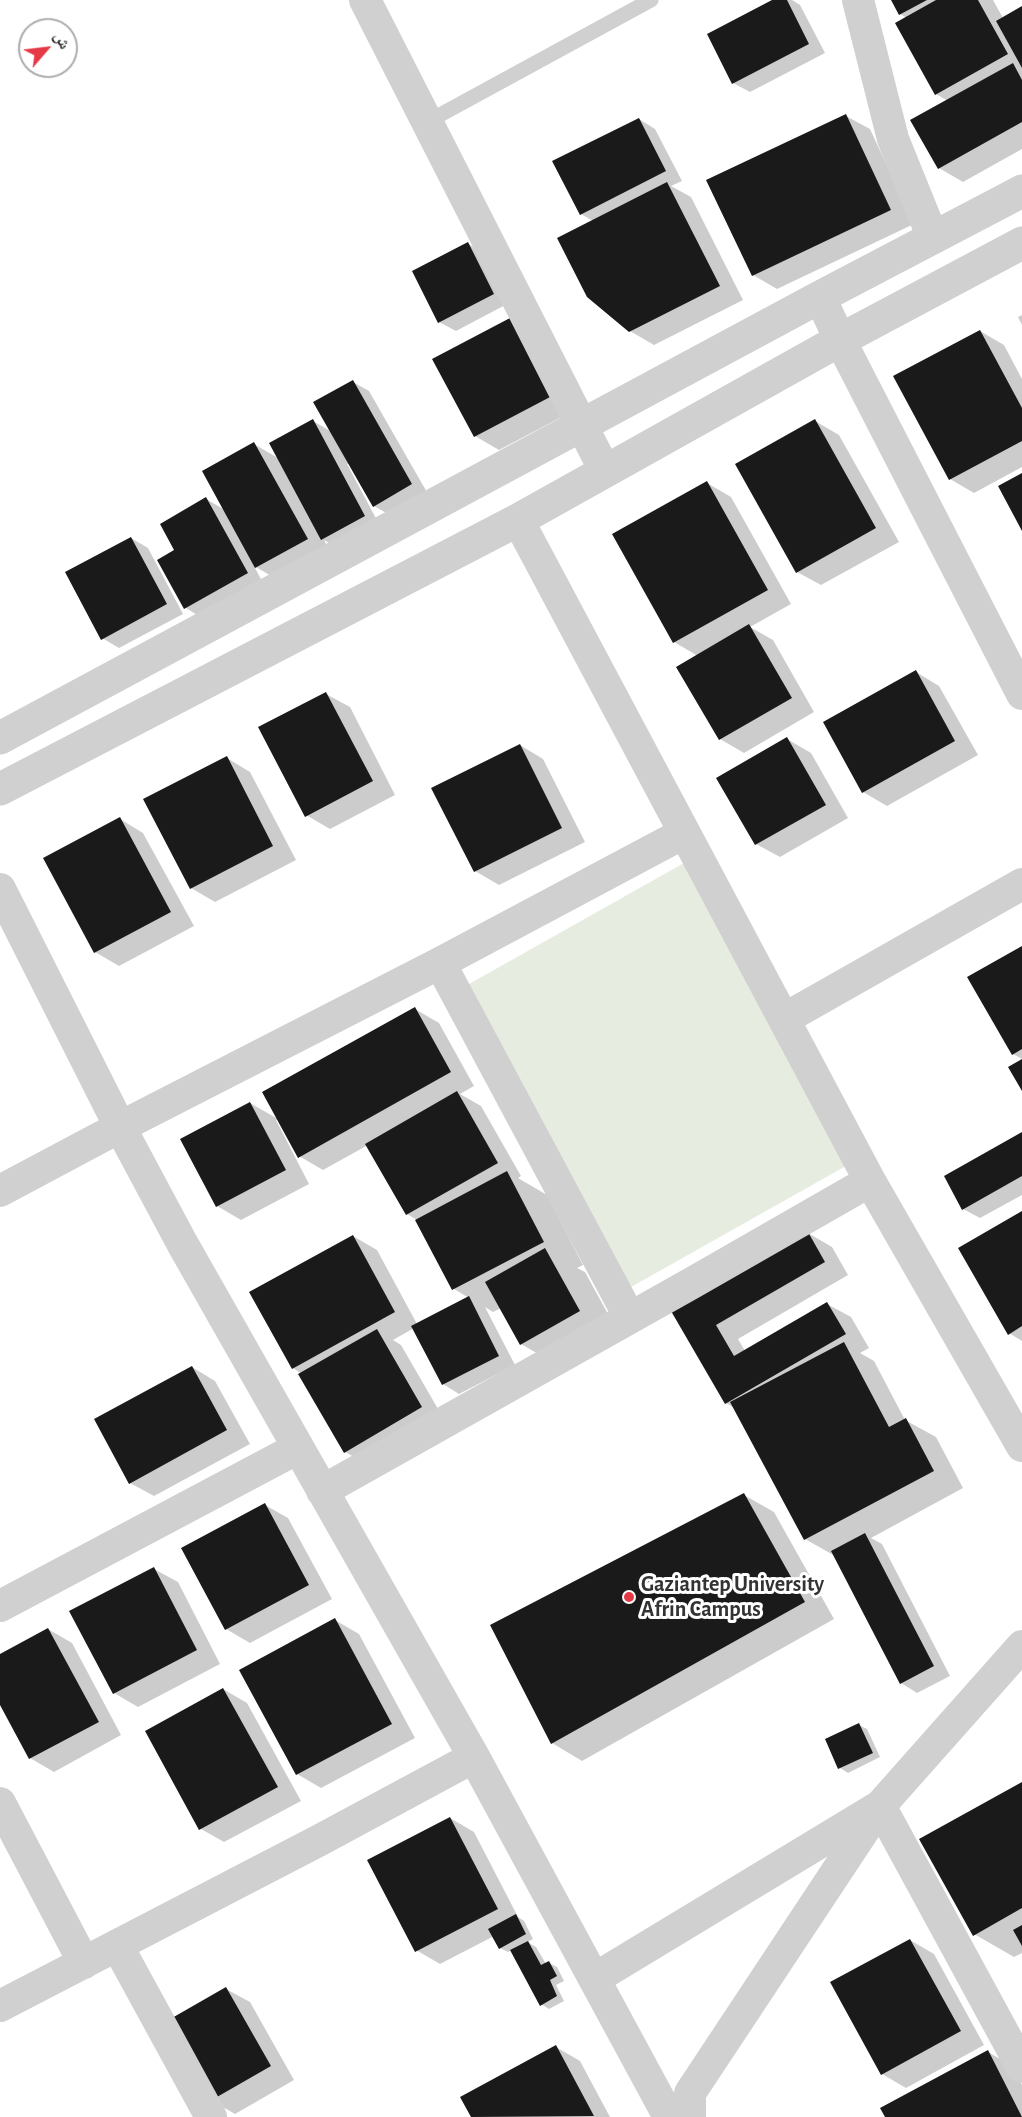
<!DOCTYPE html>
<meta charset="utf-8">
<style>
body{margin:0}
#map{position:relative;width:1022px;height:2117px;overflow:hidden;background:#fff;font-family:"Alegreya Sans","Noto Naskh Arabic",sans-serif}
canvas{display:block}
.north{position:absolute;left:18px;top:18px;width:60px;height:60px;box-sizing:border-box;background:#fff;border:2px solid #adadad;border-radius:50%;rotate:62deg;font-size:16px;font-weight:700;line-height:24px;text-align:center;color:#333}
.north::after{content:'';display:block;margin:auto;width:21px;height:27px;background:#e63946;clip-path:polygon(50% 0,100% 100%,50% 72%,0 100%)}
</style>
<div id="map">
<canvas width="1022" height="2117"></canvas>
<div class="north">ش</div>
</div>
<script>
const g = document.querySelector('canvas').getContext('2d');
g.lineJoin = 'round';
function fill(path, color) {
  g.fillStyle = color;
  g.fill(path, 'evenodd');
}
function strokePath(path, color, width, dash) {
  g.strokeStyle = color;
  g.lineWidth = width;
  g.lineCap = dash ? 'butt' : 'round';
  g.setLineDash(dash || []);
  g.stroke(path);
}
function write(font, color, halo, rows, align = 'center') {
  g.font = font + ' "Alegreya Sans",sans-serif';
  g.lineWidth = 6;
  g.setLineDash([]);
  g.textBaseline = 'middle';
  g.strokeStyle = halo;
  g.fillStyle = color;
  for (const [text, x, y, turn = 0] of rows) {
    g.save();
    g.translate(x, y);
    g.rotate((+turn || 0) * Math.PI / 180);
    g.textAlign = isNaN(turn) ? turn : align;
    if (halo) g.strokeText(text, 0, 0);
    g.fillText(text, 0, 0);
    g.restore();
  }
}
fill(new Path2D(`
 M700,854l169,299 -238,134 -169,-299z`), '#e6ecdf');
fill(new Path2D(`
 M775,0h17l8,5 25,48 -75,39 -17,-9z
 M892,0h101l10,18 19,-10v141l-59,33 -24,-14 9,-67 -12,-7 -29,-76 -7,-4z
 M846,116l24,13 44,95 -137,65 -24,-14z
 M639,119l16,10 27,52 -11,5 20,11 52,103 -89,45 -24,-14 -37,-110 -12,-7z
 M468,244l16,9 25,50 -53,28 -17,-9z
 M1022,315v10l-4,-8z
 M510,320l65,90 -76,40 -24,-14z
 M980,331l24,14 18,34v88l-48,26 -24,-14z
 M353,382l16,9 59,103 -38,21 -16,-9 -24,-43 -3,1 33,62 -42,22 -14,-8 7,13 -51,28 -26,-15 9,17 -61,35 -16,-10 -10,-58 30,-51 19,11 29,-66 24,14 35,-37 19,11z
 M815,421l24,14 60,107 -78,43 -24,-13z
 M707,483l24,14 60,107 -41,23 23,13 41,72 -70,41 -24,-14 -22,-83 -24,-14z
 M131,538l17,10 35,66 -64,34 -17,-10z
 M916,672l23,14 39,69 -91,51 -24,-14z
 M326,694l24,13 45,88 -65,34 -24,-14z
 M787,739l24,14 37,65 -68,39 -24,-13z
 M520,745l23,14 42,83 -86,43 -24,-14z
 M227,758l23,14 46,88 -81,42 -24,-14z
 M120,819l23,14 51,93 -75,40 -24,-14z
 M1022,947v112l-9,-5z
 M415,1009l24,14 35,63 -14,8 21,12 40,70 -3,2 29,17 36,70 -6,3 8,4 34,62 -58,33 -40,-23 -20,-36 -8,4 -8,-5 30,58 -56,29 -16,-10 -29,-56 -21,12 8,5 44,76 -76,44 -24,-13 -43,-78 -9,-6 60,-132 24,14 40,74 52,-26 -15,-9 -37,-69 -10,-6 -39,-69 -45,25 -24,-14z
 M250,1103l28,16 -2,1 33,64 -68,36 -24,-14z
 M1022,1134v61l-42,23 -17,-9z
 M1022,1213v128l-13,-8z
 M808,1233l24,14 16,28 -110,64 7,12 82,-47 24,13 18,31 -9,5 14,8 31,59 31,17 27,51 -92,50 11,6 68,132 -33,17 -16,-10 -66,-127 -30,-17 -69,-130 -10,-6 -53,-91z
 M192,1367l23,14 35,63 -96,52 -24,-13z
 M744,1495l30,17 60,107 -252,142 -30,-18z
 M265,1505l23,13 44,81 -82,44 -24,-14z
 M154,1569l24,13 42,82 -82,43 -24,-14z
 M335,1620l24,14 56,104 -94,50 -24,-14 -56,-104z
 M48,1629l24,14 49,92 -67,37 -24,-14 -30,-56v-47z
 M223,1689l24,14 54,98 -77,41 -23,-13z
 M859,1725l8,4 13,28 -32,16 -8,-5z
 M1022,1783v170l-8,4 -40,-23z
 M450,1818l24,14 44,85 6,4 9,18 -6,3 9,5 10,17 3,-1 8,4 7,14 -8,4 8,16 -15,8 -8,-5 -29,-54 -4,2 -8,-4 -6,-12 -54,28 -24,-14z
 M910,1940l24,14 50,91 -78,43 -24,-14z
 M226,1989l24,13 44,78 -59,34 -24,-14z
 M556,2047l24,14 30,56h-138l-10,-19z
 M988,2052l24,14 10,19v32h-136z`), '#0003');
fill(new Path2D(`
 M772,0h15l22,44 -77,40 -25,-50z
 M891,0h36l-28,15z
 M936,0h42l30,54 -73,41 -40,-72z
 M1022,6v62l-26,-47z
 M1013,63l9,17v42l-84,47 -28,-49z
 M846,114l45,96 -139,66 -46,-96z
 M639,118l27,53 -86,44 -28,-54z
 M667,182l53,104 -91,46 -42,-35 -30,-59z
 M468,242l26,52 -56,29 -26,-52z
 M510,318l42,78 -78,41 -42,-78z
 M980,330l42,78v33l-73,39 -56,-104z
 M353,380l59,104 -39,23 -60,-105z
 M313,419l52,97 -44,24 -52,-97z
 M815,419l61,109 -80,45 -61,-109z
 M254,442l54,97 -53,29 -53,-97z
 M1022,473v58l-24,-45z
 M707,481l61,109 -95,53 -61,-109z
 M206,497l42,76 -64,36 -27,-49 17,-10 -14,-26z
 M131,537l36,67 -66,36 -36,-68z
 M749,624l43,74 -73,42 -43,-73z
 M916,670l39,71 -93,52 -39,-71z
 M326,692l47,89 -68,36 -47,-90z
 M787,737l39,68 -71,40 -39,-67z
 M520,744l42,84 -88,44 -43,-84z
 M227,756l46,90 -83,43 -47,-90z
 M120,817l51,95 -77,41 -51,-95z
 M1022,946v103l-10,6 -45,-78z
 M415,1007l36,65 -153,86 -36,-66z
 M1022,1059v32l-14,-24z
 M457,1091l41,72 -92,52 -41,-71z
 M250,1102l36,68 -70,37 -36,-68z
 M1022,1132v44l-60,34 -18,-34z
 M507,1171l37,71 -92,48 -37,-70z
 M1022,1211v115l-14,9 -50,-87z
 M808,1232l17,30 -109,63 18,31 93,-54 19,32 -121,70 -54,-93z
 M353,1235l42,77 -103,57 -43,-77z
 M545,1248l35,63 -60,34 -35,-63z
 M469,1296l30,60 -57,29 -31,-59z
 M377,1329l45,78 -78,46 -46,-79z
 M844,1342l45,85 17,-9 28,53 -130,69 -74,-138z
 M192,1366l35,64 -98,54 -35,-65z
 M744,1493l61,109 -254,142 -61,-119z
 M265,1503l44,82 -84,45 -44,-82z
 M865,1533l69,133 -34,18 -69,-133z
 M154,1567l43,83 -84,44 -44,-83z
 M335,1618l57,106 -96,51 -57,-105z
 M48,1628l51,94 -70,37 -29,-54v-51z
 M223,1688l55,99 -79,43 -54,-99z
 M859,1723l14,30 -35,16 -13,-30z
 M1022,1782v126l-49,28 -54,-97z
 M450,1817l48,92 -83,43 -48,-92z
 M516,1914l10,20 -27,15 -11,-20z
 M1022,1925v21l-9,-16z
 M910,1939l51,92 -80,44 -51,-93z
 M528,1941l13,24 8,-4 8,15 -7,4 7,16 -17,10 -30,-56z
 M226,1987l45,79 -61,35 -45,-79z
 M556,2045l38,71 -123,1 -11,-20z
 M988,2050l34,67h-137l-5,-9z`), '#1a1a1a');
strokePath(new Path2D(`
 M427,122l224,-122`), '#d0d0d0', 15);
strokePath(new Path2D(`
 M365,0l240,471
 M858,0l35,139 40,99
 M820,297l20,43 182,354
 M518,520l352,661 152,265
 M0,889l120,238 62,116 292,514 195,360
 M440,963l190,355
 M784,1019l238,-135
 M0,1191l120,-64 320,-164 244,-130
 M322,1491l370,-208 178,-102
 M0,1606l298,-158
 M0,1803l84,160
 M117,1945l94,172
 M594,1979l286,-173 142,261
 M0,2006l320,-166 154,-83
 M690,2117v-24l190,-287 142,-160`), '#d0d0d0', 32);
strokePath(new Path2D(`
 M0,738l820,-441 202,-106
 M0,789l518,-269 322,-180 182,-97`), '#d0d0d0', 33);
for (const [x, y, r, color] of [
 [629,1597,6,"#e63946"]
]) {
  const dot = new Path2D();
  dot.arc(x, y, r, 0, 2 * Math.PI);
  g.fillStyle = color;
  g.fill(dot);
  strokePath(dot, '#fff', 2);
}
write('bold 22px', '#333', '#fff', [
 ["Gaziantep University",641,1584],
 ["Afrin Campus",641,1609]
], 'left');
</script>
